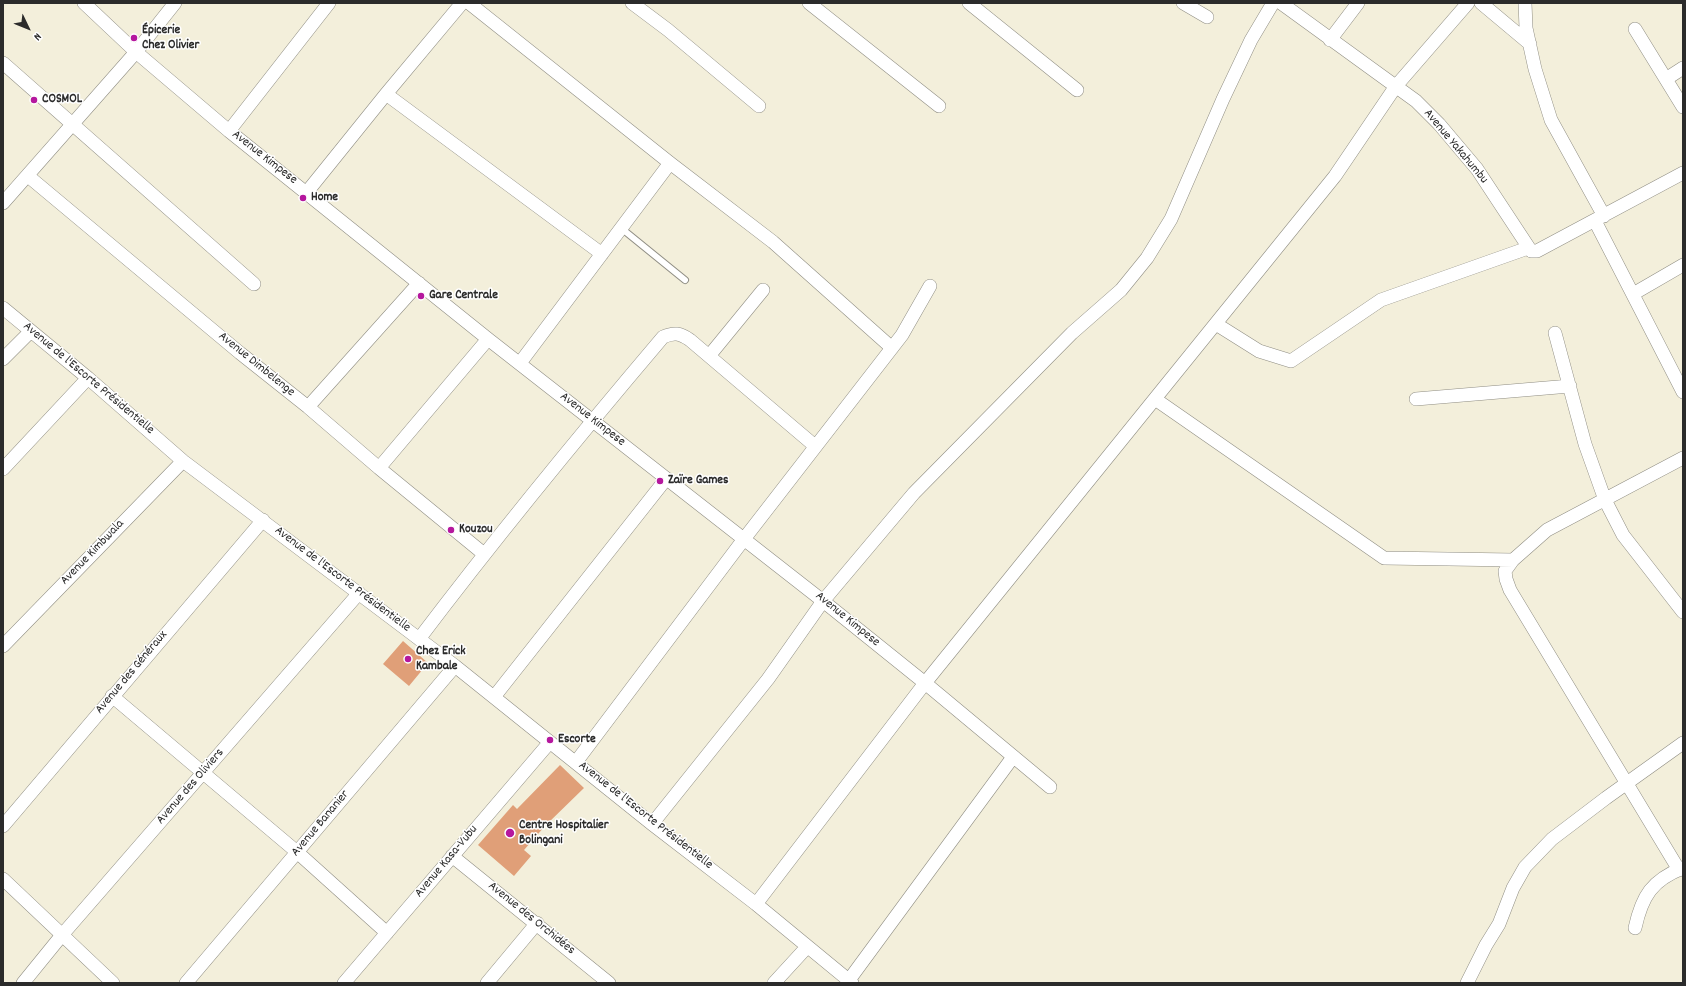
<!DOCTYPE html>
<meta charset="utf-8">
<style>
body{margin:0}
#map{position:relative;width:1686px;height:986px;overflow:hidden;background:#f3efdb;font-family:Dekko,sans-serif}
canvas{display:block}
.frame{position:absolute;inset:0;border:4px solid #2b2b2b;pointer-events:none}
.north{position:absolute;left:8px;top:8px;width:40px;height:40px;-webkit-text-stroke:3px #fff;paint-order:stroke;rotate:133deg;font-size:11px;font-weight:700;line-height:16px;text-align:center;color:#2b2b2b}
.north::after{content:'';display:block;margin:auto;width:14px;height:18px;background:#2b2b2b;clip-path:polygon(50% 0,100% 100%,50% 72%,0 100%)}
</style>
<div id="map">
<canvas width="1686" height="986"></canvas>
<div class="frame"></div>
<div class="north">N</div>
</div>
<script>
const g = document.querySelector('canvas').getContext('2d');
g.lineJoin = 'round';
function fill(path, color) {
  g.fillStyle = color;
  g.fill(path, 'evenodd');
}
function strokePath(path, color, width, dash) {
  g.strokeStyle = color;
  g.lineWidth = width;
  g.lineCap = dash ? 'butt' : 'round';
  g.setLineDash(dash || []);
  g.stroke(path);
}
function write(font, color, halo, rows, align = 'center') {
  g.font = font + ' Dekko,sans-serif';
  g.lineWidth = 3;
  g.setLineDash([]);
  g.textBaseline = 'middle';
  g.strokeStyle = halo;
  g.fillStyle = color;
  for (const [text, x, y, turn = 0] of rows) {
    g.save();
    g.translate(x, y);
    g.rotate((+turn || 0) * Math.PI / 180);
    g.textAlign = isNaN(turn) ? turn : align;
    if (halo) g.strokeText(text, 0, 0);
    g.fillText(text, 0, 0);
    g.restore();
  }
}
fill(new Path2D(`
 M403,641l25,22 -19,23 -26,-22z
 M560,765l24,23 -39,38 -21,24 7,6 -17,20 -36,-31 35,-40 4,4z`), '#e09f78');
const service = new Path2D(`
 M621,228l64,52`);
const minor = new Path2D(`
 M84,3l52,49 93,79 259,208 335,262 102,82 125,104
 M469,3l201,160 103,79 119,106
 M632,3l36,27 91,76
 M809,3l130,103
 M969,3l108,87
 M1183,3l24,14
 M1281,3l135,98 23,23 38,45 54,82h6l146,-78
 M1481,3l49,41
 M1525,3l1,25 9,41 16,51 53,96
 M1635,29l48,78
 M1330,40l28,-37
 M3,63l251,221
 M1666,79l17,-11
 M386,94l216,160
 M229,131l100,-128
 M28,176l212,177 68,54 71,61 105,86
 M307,192l79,-98 76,-91
 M3,203l133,-151 39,-49
 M1595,221l88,171
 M1633,294l50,-29
 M3,308l85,70 95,83 272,205 197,158 104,80 96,79
 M1216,324l43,27 32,10 90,-61 147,-52
 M1555,333l30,111 20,56 18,35 60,77
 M709,356l54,-66
 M3,359l28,-28
 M520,363l150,-200
 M1155,399l229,159 129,2
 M1416,399l154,-13
 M308,407l111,-124
 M379,468l109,-129
 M3,469l85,-91
 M419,639c78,-103 160,-203 244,-302 11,-5 17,-4 27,3l125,106
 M3,646l180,-185
 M112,696l185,156 90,81
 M494,697l172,-218
 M576,762l168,-223 158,-204 28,-49
 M652,824l116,-145 55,-78 91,-108 158,-160 49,-43 26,-32 24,-39 52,-120 28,-59 22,-37
 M3,826l260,-306
 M452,856l157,127
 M1679,870l-169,-280 -4,-11 -1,-8 8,-11 34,-30 136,-72
 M3,879l110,104
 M756,904l169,-221 410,-507 61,-90 72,-83
 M1635,928c7,-32 17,-48 48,-60
 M849,980l164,-223
 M23,983l39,-48 297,-342
 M186,983l269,-317
 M344,983l206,-241
 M487,983l50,-60
 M774,983l33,-36
 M1467,983l19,-38 13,-21 14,-36 12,-21 27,-28 54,-41 77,-55`);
strokePath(service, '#8f8d83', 8);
strokePath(minor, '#8f8d83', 14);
strokePath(service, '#fff', 6);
strokePath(minor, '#fff', 13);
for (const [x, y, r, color] of [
 [134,38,4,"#b5179e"],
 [34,100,4,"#b5179e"],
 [303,198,4,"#b5179e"],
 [421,296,4,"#b5179e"],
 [660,481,4,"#b5179e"],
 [451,530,4,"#b5179e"],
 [408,659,4,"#b5179e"],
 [550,740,4,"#b5179e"],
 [510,833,5,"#b5179e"]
]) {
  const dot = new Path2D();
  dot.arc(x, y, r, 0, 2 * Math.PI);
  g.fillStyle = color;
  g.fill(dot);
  strokePath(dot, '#fff', 1.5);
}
write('bold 13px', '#2b2b2b', '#fff', [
 ["Épicerie",142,31],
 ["Chez Olivier",142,46],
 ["COSMOL",42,100],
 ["Home",311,198],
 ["Gare Centrale",429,296],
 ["Zaïre Games",668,481],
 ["Kouzou",459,530],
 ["Chez Erick",416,652],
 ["Kambale",416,667],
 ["Escorte",558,740],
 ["Centre Hospitalier",519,826],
 ["Bolingani",519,841]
], 'left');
write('13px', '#2b2b2b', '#fff', [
 ["Avenue Yakahumbu",1455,147,50],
 ["Avenue Kimpese",264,158,38],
 ["Avenue Dimbelenge",256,365,39],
 ["Avenue de l'Escorte Présidentielle",88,379,40],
 ["Avenue Kimpese",592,420,38],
 ["Avenue Kimbwala",93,553,-46],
 ["Avenue de l'Escorte Présidentielle",342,580,37],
 ["Avenue Kimpese",847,620,39],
 ["Avenue des Généraux",132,673,-50],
 ["Avenue des Oliviers",191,787,-49],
 ["Avenue de l'Escorte Présidentielle",645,816,38],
 ["Avenue Bananier",321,824,-50],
 ["Avenue Kasa-Vubu",447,862,-50],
 ["Avenue des Orchidées",531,919,39]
]);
</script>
